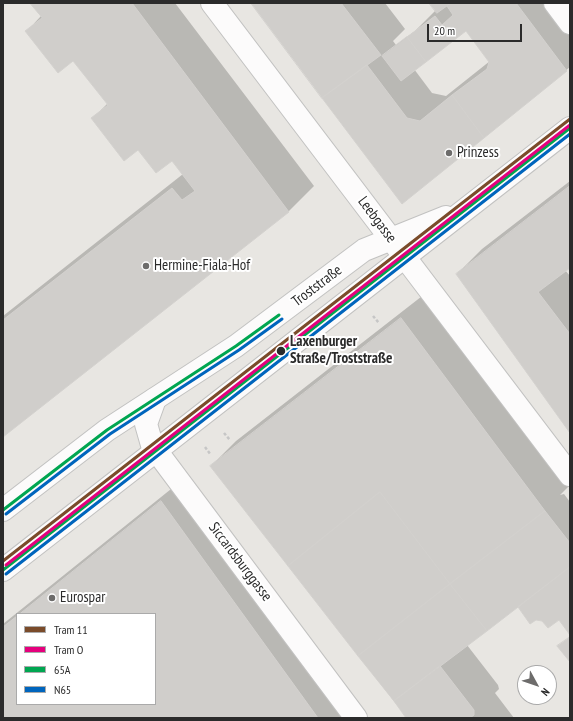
<!DOCTYPE html>
<meta charset="utf-8">
<style>
body{margin:0}
#map{position:relative;width:573px;height:721px;overflow:hidden;background:#e8e6e2;font-family:"PT Sans Narrow",sans-serif}
canvas{display:block}
.frame{position:absolute;inset:0;border:4px solid #2b2b2b;pointer-events:none}
.legend{position:absolute;left:16px;top:613px;width:140px;height:92px;box-sizing:border-box;background:#fff;border:1px solid #aaa;margin:0;padding:5px 7px;list-style:none;font-size:12px;color:#2b2b2b}
.legend li{display:flex;align-items:center;gap:8px;height:20px}
.legend b{width:20px;border:1px solid #aaa}
.north{position:absolute;left:517px;top:665px;width:40px;height:40px;box-sizing:border-box;background:#fff;border:1px solid #aaa;border-radius:50%;rotate:130deg;font-size:11px;font-weight:700;line-height:16px;text-align:center;color:#2b2b2b}
.north::after{content:'';display:block;margin:auto;width:14px;height:18px;background:#6d6c6b;clip-path:polygon(50% 0,100% 100%,50% 72%,0 100%)}
.scale{position:absolute;left:427px;top:24px;width:95px;height:18px;box-sizing:border-box;border:2px solid #2b2b2b;border-top:0;padding-left:5px;font-size:12px;line-height:14px;white-space:nowrap;color:#2b2b2b;-webkit-text-stroke:3px #fff;paint-order:stroke}
</style>
<div id="map">
<canvas width="573" height="721"></canvas>
<div class="frame"></div>
<ul class="legend">
<li><b style="height:5px;background:#7a4b2a"></b>Tram 11</li>
<li><b style="height:5px;background:#e5007d"></b>Tram O</li>
<li><b style="height:5px;background:#00a651"></b>65A</li>
<li><b style="height:5px;background:#0065bd"></b>N65</li>
</ul>
<div class="north">N</div>
<div class="scale">20 m</div>
</div>
<script>
const g = document.querySelector('canvas').getContext('2d');
g.lineJoin = 'round';
function fill(path, color) {
  g.fillStyle = color;
  g.fill(path, 'evenodd');
}
function strokePath(path, color, width, dash) {
  g.strokeStyle = color;
  g.lineWidth = width;
  g.lineCap = dash ? 'butt' : 'round';
  g.setLineDash(dash || []);
  g.stroke(path);
}
function write(font, color, halo, rows, align = 'center') {
  g.font = font + ' "PT Sans Narrow",sans-serif';
  g.lineWidth = 4;
  g.setLineDash([]);
  g.textBaseline = 'middle';
  g.strokeStyle = halo;
  g.fillStyle = color;
  for (const [text, x, y, turn = 0] of rows) {
    g.save();
    g.translate(x, y);
    g.rotate((+turn || 0) * Math.PI / 180);
    g.textAlign = isNaN(turn) ? turn : align;
    if (halo) g.strokeText(text, 0, 0);
    g.fillText(text, 0, 0);
    g.restore();
  }
}
fill(new Path2D(`
 M31,3h144l139,183 -25,25 -286,224v-119l180,-142 -11,-15 -34,-10 -45,-31 15,-15 -35,-44 -46,-28 14,-15z
 M252,3h133l20,26 -12,12 3,4 19,-14 21,-21 -5,-7h129l10,13v51l-168,135zM466,30l24,31 -44,35 -14,-3 -18,-24z
 M570,181v85l-5,4 5,6v156l-113,-158 25,-25z
 M426,293l144,192 -10,10 4,-1 6,8v131l-11,-14 -16,1 -22,-17 -54,42 31,40 1,4 -4,4 19,25h-107l-196,-252 25,-25z
 M186,477l175,241h-358v-94zM17,614h138v90h-138z`), '#0003');
const building = new Path2D(`
 M30,3h102l157,209 -286,225v-117l169,-132 10,12 13,-9 -23,-30 -16,12 -18,-23 -14,11 -33,-43 17,-13 -35,-44 -15,12 -33,-42 17,-13z
 M251,3h90l40,52 -59,43z
 M429,3h22l-14,10z
 M451,3h65l51,68 -83,67 -32,-43 35,-26 2,-7 -23,-31 -40,31 -19,-25 28,-21 7,9 11,-10 -6,-9z
 M407,37l19,25 -25,19 -19,-25z
 M367,65l40,53 13,3 32,-26 32,43 -82,66 -80,-106z
 M570,186v82l-32,24 32,42v99l-114,-159z
 M401,318l144,193 -95,73 -70,-92 -92,74 -78,-100z
 M380,492l70,92 -92,72 -70,-90z
 M161,501l157,217h-315v-91l14,-11v88h138v-90h-135z
 M545,511l25,32v24l-83,64 -37,-47z
 M570,567v68l-11,-15 -11,8 -6,-7 -6,-1 -6,4 -12,-17z
 M450,584l37,47 -93,70 -36,-45z
 M570,637v25l-13,-16z
 M440,666l34,44v5l-4,3h-64l-12,-17z`);
fill(building, '#d0cecb');
strokePath(building, '#d3d1ce', 1);
const minor = new Path2D(`
 M212,3l358,472
 M555,3l15,20
 M155,399l-9,25 6,21 204,273`);
const tertiary = new Path2D(`
 M3,510l104,-80 129,-84 128,-96 82,-33
 M3,570l567,-442`);
strokePath(minor, '#c2c2c1', 24);
strokePath(tertiary, '#c2c2c1', 24);
strokePath(new Path2D(`
 M373,316l6,7
 M224,433l6,7
 M205,447l6,8`), '#c6c6c6', 2.5, [3, 2]);
strokePath(minor, '#fcfbfb', 22);
strokePath(tertiary, '#fcfbfb', 22);
strokePath(new Path2D(`
 M3,510l104,-80 129,-84 43,-31
 M3,570l567,-442`), '#00a651', 3);
strokePath(new Path2D(`
 M6,514l104,-80 129,-84 43,-31
 M6,574l564,-440`), '#0065bd', 3);
strokePath(new Path2D(`
 M3,561l567,-442`), '#7a4b2a', 3);
strokePath(new Path2D(`
 M6,565l564,-440`), '#e5007d', 3);
for (const [x, y, r, color] of [
 [449,153,4,"#6d6c6b"],
 [146,266,4,"#6d6c6b"],
 [281,351,5,"#2b2b2b"],
 [52,598,4,"#6d6c6b"]
]) {
  const dot = new Path2D();
  dot.arc(x, y, r, 0, 2 * Math.PI);
  g.fillStyle = color;
  g.fill(dot);
  strokePath(dot, '#fff', 1.5);
}
write('15px', '#2b2b2b', '#fff', [
 ["Prinzess",457,153],
 ["Hermine-Fiala-Hof",154,266],
 ["Eurospar",60,598]
], 'left');
write('15px', '#2b2b2b', '#fff', [
 ["Leebgasse",377,220,53],
 ["Troststraße",317,286,-37],
 ["Siccardsburggasse",240,562,53]
]);
write('bold 15px', '#2b2b2b', '#fff', [
 ["Laxenburger",290,342],
 ["Straße/Troststraße",290,359]
], 'left');
</script>
